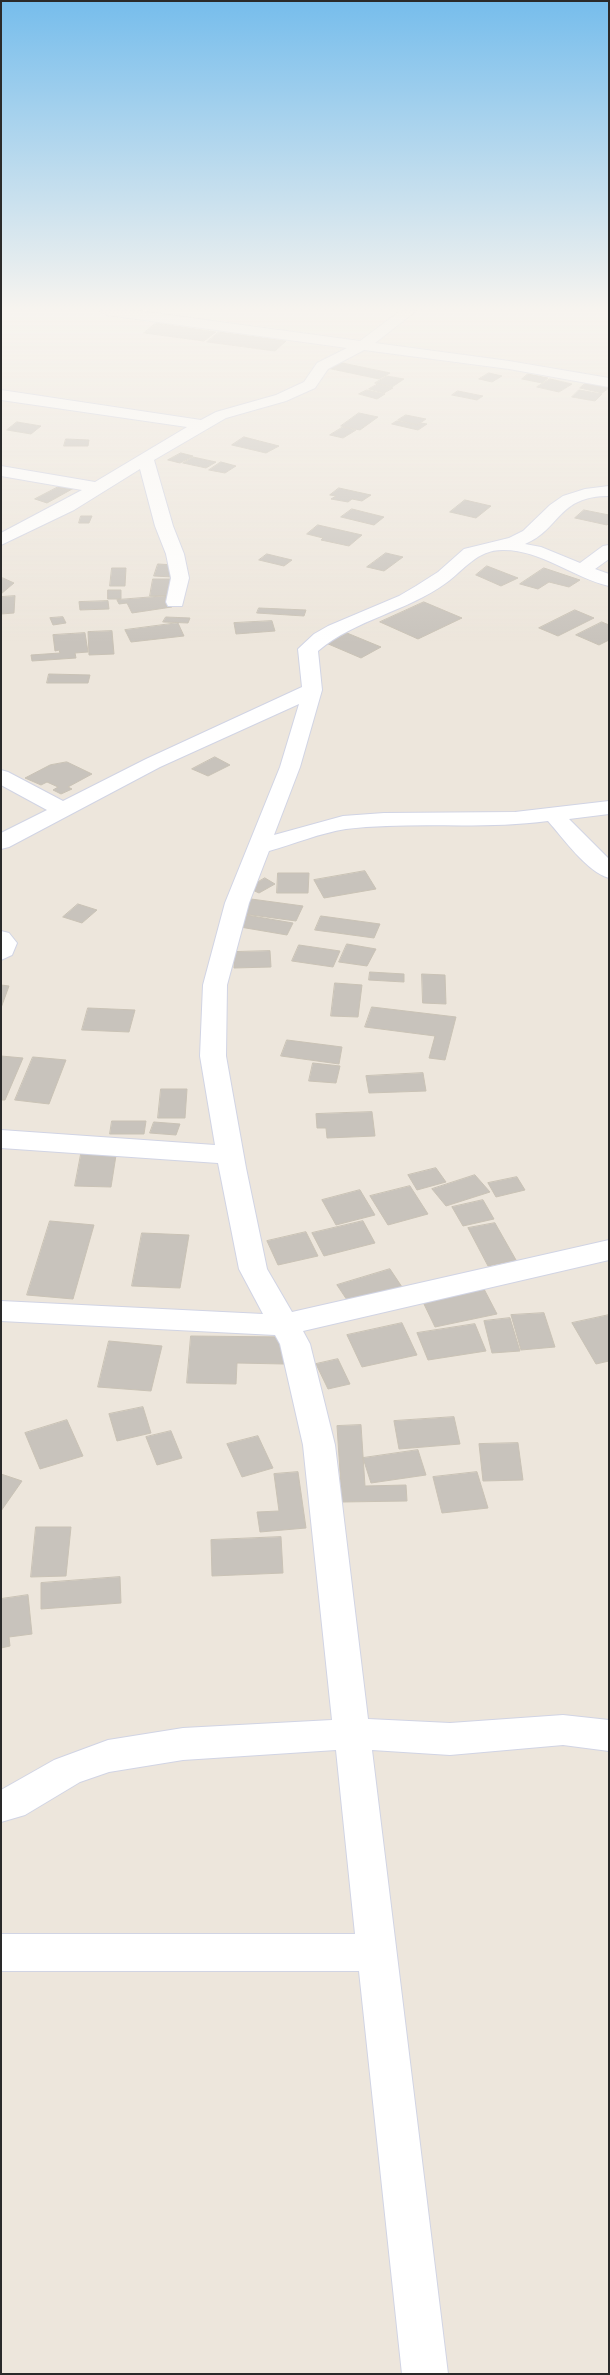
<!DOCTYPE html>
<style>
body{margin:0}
#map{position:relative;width:610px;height:2375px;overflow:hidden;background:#ede6dc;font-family:"DejaVu Sans",sans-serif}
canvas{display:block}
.frame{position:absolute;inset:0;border:2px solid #2a2a2a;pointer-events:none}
</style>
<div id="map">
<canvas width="610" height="2375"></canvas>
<div class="frame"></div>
</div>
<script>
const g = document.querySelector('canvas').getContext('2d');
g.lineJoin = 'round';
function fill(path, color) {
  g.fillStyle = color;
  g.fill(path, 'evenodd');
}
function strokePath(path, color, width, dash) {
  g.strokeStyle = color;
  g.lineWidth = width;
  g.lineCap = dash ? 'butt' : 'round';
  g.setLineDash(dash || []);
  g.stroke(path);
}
const building = new Path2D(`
 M156,323l60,9 -12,9 -60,-8z
 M219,332l67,9 -11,10 -68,-9z
 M338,362l52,11 -11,6 -52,-11z
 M489,373l13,3 -10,6 -13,-3z
 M528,374l20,4 -6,5 -20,-4z
 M387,376l17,3 -12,8 -17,-4z
 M550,379l22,5 -13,8 -22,-5z
 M587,382l22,4v2l-7,5 -22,-5z
 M378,384l15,4 -9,5 -15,-4z
 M367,390l18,4 -8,5 -18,-5z
 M579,390l23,4 -7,7 -23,-4z
 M458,391l25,5 -6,4 -25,-5z
 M359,413l19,4 -18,13 -19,-4z
 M406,415l20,4 -9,6 -19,-5z
 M397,421l20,4 4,-2 6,1 -9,6 -26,-6z
 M17,422l24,4 -10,8 -24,-4z
 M343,427l13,3 -13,8 -13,-3z
 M244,437l35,9 -13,7 -34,-8z
 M66,439l23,1 -1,6h-24z
 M181,453l12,3 -13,7 -12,-3z
 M193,457l23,5 -10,6 -23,-5z
 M221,462l15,4 -11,7 -16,-3z
 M62,485l12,3 -27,15 -12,-4z
 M339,488l32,7 -9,6 -10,-2 -4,3 -17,-3 5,-3 -6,-1z
 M465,500l26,6 -15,12 -26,-6z
 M352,509l32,8 -10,8 -33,-8z
 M584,510l25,5v8l-2,2 -32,-7z
 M81,516h11l-3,7h-10z
 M318,525l44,10 -13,11 -28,-6 2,-2 -16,-4z
 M386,553l17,4 -19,14 -17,-4z
 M267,554l25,6 -8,6 -25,-6z
 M158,564l17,1 -3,12 -18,-1z
 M487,566l31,12 -17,8 -25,-11z
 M112,568h14l-1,18h-15z
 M544,568l36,12 -11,7 -20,-5 -11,7 -18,-5z
 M3,578l11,5 -13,11v-15z
 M153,579h23l-2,17h-24z
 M108,590h13v9h-13z
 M15,596l-1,17 -13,1v-17z
 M166,596l6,11 -40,6 -5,-10 -8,1 -2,-4z
 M108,601l1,8 -29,1 -1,-8z
 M424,602l38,16 -44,21 -38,-17z
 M259,608l47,2 -2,6 -47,-3z
 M575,610l19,8 -36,18 -19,-8z
 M63,617l3,6 -13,2 -3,-7z
 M166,617l24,1 -2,5 -25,-1z
 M272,621l3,10 -39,3 -2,-11z
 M602,622l7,3v15l-10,5 -23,-10z
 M178,623l6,13 -53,6 -6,-12z
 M112,631l2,23 -25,1 -1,-23z
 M85,633l3,19 -13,1 1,5 -44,3 -1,-6 29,-2 -1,-3 -4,1 -2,-16z
 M347,633l34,14 -20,11 -35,-15z
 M49,674l41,1 -2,8h-41z
 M215,757l15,8 -22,11 -16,-7z
 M67,762l25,12 -24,13 4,2 -11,5 -8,-4 5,-3 -11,-5 -6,3 -16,-7 25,-13z
 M365,871l11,18 -52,9 -10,-18z
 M278,873h31l-1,20h-31z
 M265,878l10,6 -16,9 -11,-5z
 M251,899l52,7 -7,15 -52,-7z
 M78,904l19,6 -15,13 -19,-6z
 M246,915l47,8 -6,12 -47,-8z
 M321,916l59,8 -6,14 -59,-8z
 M347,944l29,5 -9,17 -28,-4z
 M299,945l41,6 -7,16 -41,-6z
 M270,951l1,16 -37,1v-16z
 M370,972l34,2v8l-35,-2z
 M422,974l23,1 1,29 -23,-1z
 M335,983l27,2 -4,32 -27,-1z
 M1,985l8,1 -8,22z
 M372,1007l84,10 -11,43 -16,-2 6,-22 -70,-9z
 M88,1008l47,2 -6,22 -47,-2z
 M287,1040l55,7 -3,17 -58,-8z
 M1,1056l22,2 -18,42h-4z
 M33,1057l33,3 -17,44 -34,-4z
 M313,1063l27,3 -4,17 -27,-2z
 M423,1073l3,18 -57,2 -3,-17z
 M161,1089h26l-2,29h-27z
 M372,1112l3,24 -48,2 -1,-10h-9l-1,-14z
 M112,1121h34l-2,13h-34z
 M154,1122l26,2 -4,11 -26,-2z
 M82,1149h35l-6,38 -36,-1z
 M436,1168l10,14 -29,8 -9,-15z
 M475,1175l15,17 -44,14 -14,-17z
 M517,1177l8,13 -29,7 -8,-14z
 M410,1186l18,28 -40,11 -18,-29z
 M360,1190l15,25 -39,10 -14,-25z
 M483,1200l11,19 -31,7 -11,-19z
 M50,1221l44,4 -21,74 -46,-4z
 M363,1221l12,22 -51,13 -12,-23z
 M495,1223l21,37 -28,6 -20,-38z
 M306,1232l12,24 -40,9 -11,-24z
 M142,1233l47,2 -9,53 -48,-2z
 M390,1269l14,21 -53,16 -14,-21z
 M484,1289l13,25 -62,13 -12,-25z
 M544,1313l11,34 -34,3 -10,-35z
 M609,1315v46l-13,3 -24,-41z
 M510,1318l10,33 -28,2 -8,-32z
 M402,1323l15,32 -55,12 -15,-32z
 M475,1324l11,27 -58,9 -11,-27z
 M191,1336l94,1 -1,27 -47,-1 -1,21 -49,-1z
 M109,1341l53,5 -11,45 -53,-4z
 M338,1359l12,25 -22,5 -12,-25z
 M143,1407l8,26 -34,8 -8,-27z
 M454,1417l6,27 -61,5 -5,-28z
 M67,1420l16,36 -43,13 -15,-36z
 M361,1425l4,61 41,-1 1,16 -65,1 -5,-76z
 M171,1431l11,27 -25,7 -11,-28z
 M258,1436l15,32 -31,9 -15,-33z
 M518,1443l5,37 -40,1 -4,-37z
 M418,1450l8,25 -55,8 -8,-25z
 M298,1472l8,56 -46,4 -3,-20 22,-1 -5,-37z
 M477,1472l11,36 -46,5 -9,-36z
 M1,1474l21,7 -21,30z
 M36,1527h35l-5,49 -35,1z
 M281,1537l2,36 -71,3 -1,-36z
 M120,1577l1,26 -80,6v-26z
 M28,1595l4,39 -23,3 1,9 -9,2v-49z`);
fill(building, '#c8c3bc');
strokePath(building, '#c9c2b5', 1);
const minor = new Path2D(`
 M100,311h39l221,30 40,-30h16l-41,32 134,18 100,17v9l-100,-18 -145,-19 -36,19 -13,19 -29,13 -60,17 -72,42 19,66 11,28 5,24 -7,28h-14l-2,-4 5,-24 -5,-24 -11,-28 -15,-57 -66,41 -73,35v-12l81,-43 -81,-14v-10l94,16 92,-55 -186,-27v-10l200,30 15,-8 60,-17 28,-13 13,-19 30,-15 -240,-33z
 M609,486v10c-52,0 -48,33 -84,48l16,3 39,16 23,-17 6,-1v14l-14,10 14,5v12c-35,-8 -68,-36 -105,-36 -26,-1 -39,19 -58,33 -40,29 -90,36 -128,68l4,39 -22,77 -26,68 69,-19 41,-3 131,-1 94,-11v13l-40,5 40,40v19c-22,-6 -46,-40 -61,-57 -67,9 -135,0 -202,8 -26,4 -52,15 -77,22l-20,52 -22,82 -1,71 20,112 21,101 25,43 317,-72v20l-306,71 7,13 25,101 33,274 82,4 113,-8 46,5v31l-46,-6 -113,10 -78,-5 76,624h-46l-43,-403h-358v-37h354l-19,-184 -153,10 -74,12 -29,10 -55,33 -24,7v-32l53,-30 54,-20 75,-12 149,-8 -29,-275 -23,-101 -5,-9 -274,-14v-20l262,13 -24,-45 -21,-106 -217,-15v-18l214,15 -15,-89 3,-71 22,-82 55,-136 19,-63 -139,63 -151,80 -8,2v-16l46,-23 -46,-25v-15l7,2 55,29 83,-42 156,-72 -4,-38 16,-15 14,-8 71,-30 17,-10 22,-14 26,-23 45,-11 14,-7 27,-26 13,-9 22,-7z
 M1,931l8,2 8,10 -5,12 -11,5z`);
strokePath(minor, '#d1d4e4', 2);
fill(minor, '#fff');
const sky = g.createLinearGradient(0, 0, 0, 644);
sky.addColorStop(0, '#76bdec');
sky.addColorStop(0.48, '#f7f4ef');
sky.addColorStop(1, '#f7f4ef00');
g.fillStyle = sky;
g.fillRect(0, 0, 610, 644);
</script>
